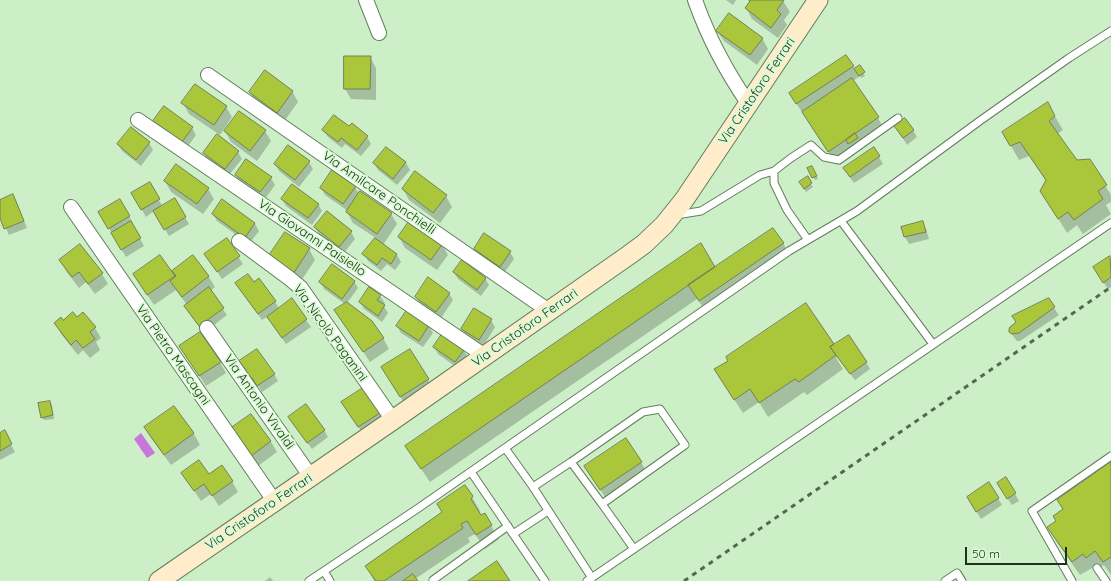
<!DOCTYPE html>
<meta charset="utf-8">
<style>
body{margin:0}
#map{position:relative;width:1111px;height:581px;overflow:hidden;background:#cdefc7;font-family:Quicksand,sans-serif}
canvas{display:block}
.scale{position:absolute;left:965px;top:547px;width:102px;height:18px;box-sizing:border-box;border:2px solid #233020;border-top:0;padding-left:5px;font-size:12px;line-height:14px;white-space:nowrap;color:#233020;-webkit-text-stroke:3px #dafcd4;paint-order:stroke}
</style>
<div id="map">
<canvas width="1111" height="581"></canvas>
<div class="scale">50 m</div>
</div>
<script>
const g = document.querySelector('canvas').getContext('2d');
g.lineJoin = 'round';
function fill(path, color) {
  g.fillStyle = color;
  g.fill(path, 'evenodd');
}
function strokePath(path, color, width, dash) {
  g.strokeStyle = color;
  g.lineWidth = width;
  g.lineCap = dash ? 'butt' : 'round';
  g.setLineDash(dash || []);
  g.stroke(path);
}
function write(font, color, halo, rows, align = 'center') {
  g.font = font + ' Quicksand,sans-serif';
  g.lineWidth = 4;
  g.setLineDash([]);
  g.textBaseline = 'middle';
  g.strokeStyle = halo;
  g.fillStyle = color;
  for (const [text, x, y, turn = 0] of rows) {
    g.save();
    g.translate(x, y);
    g.rotate((+turn || 0) * Math.PI / 180);
    g.textAlign = isNaN(turn) ? turn : align;
    if (halo) g.strokeText(text, 0, 0);
    g.fillText(text, 0, 0);
    g.restore();
  }
}
fill(new Path2D(`
 M141,433l14,20 -8,5 -13,-19z`), '#c776d9');
fill(new Path2D(`
 M726,0h10l-3,5z
 M749,0h33l1,1 7,11 -6,8 3,5 -9,13 -26,-19 -6,-11 4,-6z
 M717,31l45,7 6,11 -11,16 -33,-24z
 M370,57l6,11v32l-25,-1 -6,-10z
 M853,66l2,4 5,-4 5,10 -4,2 -1,-2 -7,5 25,37 8,14 -49,33 -47,-71z
 M292,91l6,11 -15,21 -27,-21 -6,-10z
 M183,103l43,4 6,10 -12,18 -31,-21z
 M1047,103l16,27 -6,4 19,27 13,-1 22,35v7l-5,3 5,9 -28,20 -6,-9 -10,8 -17,-28 -4,-24 -17,-25 -10,4 -16,-28z
 M154,121l38,7 4,7 -10,14 -28,-21z
 M895,126l18,4 4,7 -10,8z
 M323,130l44,7 4,7 -10,12 -16,-12 -3,4 -14,-11z
 M225,131h40l6,10 -14,20 -26,-19z
 M149,143l4,7 -12,16 -19,-15 -4,-7z
 M386,148l20,15 4,7 -13,15 -19,-15 -4,-7z
 M874,148l9,16 -29,19 -6,-8z
 M238,152l4,7 -13,16 -21,-15 -4,-7z
 M309,162l4,7 -14,18 -20,-16 -4,-7z
 M811,167l7,12 -3,1 -7,-12z
 M236,175l35,3 4,7 -10,14 -25,-17z
 M807,178l6,9 -7,5 -6,-9z
 M165,181l43,8 6,10 -11,15 -32,-22z
 M149,183l14,24 12,-7 14,24 -20,12 -15,-25 -8,6 -14,-24z
 M355,187l4,7 32,20 6,10 -14,21 14,10 4,7 -6,8 -8,-6 -6,7 -13,-10 -4,-7 12,-16 -23,-15 -6,-11 1,-1 -23,-16 -4,-7z
 M403,189l43,7 6,11 -12,16 -31,-23z
 M13,196l4,7 10,25 -18,7 -9,-20v-14z
 M282,199l36,5 4,7 -10,14 -26,-19z
 M120,200l13,23 -1,1 12,22 -18,11 -27,-45z
 M222,201l33,23 4,7 -10,13 -32,-23 -4,-7z
 M327,213l24,19 4,7 -12,15 -24,-20 -4,-7z
 M922,222l4,7 3,10 -20,5 -4,-7 -3,-10z
 M399,237l43,7 6,11 -11,15 -32,-22z
 M227,240l16,24 -21,15 -12,-18z
 M783,243l6,11 -83,57 -9,-12 -267,183 -15,-22 -8,-14 308,-178z
 M309,249l6,11 -16,24 -30,-27z
 M475,249l35,3 4,7 -10,14 -25,-17z
 M193,256l16,21 6,10 -5,4 17,24 -23,18 -15,-20 -4,-7 2,-1 -11,-15 -22,15 -20,-30 37,-3z
 M1110,257l1,2v28l-3,2 -10,-15z
 M60,260l42,14 6,10 -13,10 -9,-12 -7,6 -13,-17z
 M454,272l31,6 4,7 -8,11 -23,-17z
 M354,281l4,7 -11,15 36,35 6,11 -19,13 -34,-51 9,-7 -21,-15 -4,-7z
 M254,284l21,17 4,8 13,-9 19,27 -25,17 -19,-27 -5,3 -22,-30z
 M369,288l11,8 5,7 -2,2 5,8 -6,9 -18,-13 -4,-7z
 M449,293l4,7 -12,18 -21,-14 -4,-7z
 M1048,300l11,15 -39,26h-3l-7,-9z
 M806,305l28,41 32,16 4,7 -15,11 -18,-23 -1,1 7,11 -36,26 -3,-3 -36,25 -9,-15 -16,11 -28,-43 14,-9z
 M77,318l18,10 6,10 -5,4 4,8 -10,8 -7,-8 -5,5 -17,-21 -6,-11z
 M491,320l4,7 -12,20 -17,-11 -4,-7z
 M397,326h32l4,7 -10,14 -22,-14z
 M180,347l40,15 6,11 -20,13z
 M434,347l29,3 5,7 -9,12 -21,-15z
 M242,374h32l4,7 -16,11 -5,-8 -6,4z
 M388,378l40,2 6,10 -27,17z
 M50,402l2,3 2,14 -10,1 -2,-3z
 M174,407l20,27 6,11 -29,20 -20,-27 -6,-10z
 M347,410l32,3 4,7 -20,14z
 M251,415l20,27 6,10 -19,14 -26,-37z
 M294,425l30,5 4,7 -16,12z
 M4,432l11,20 -15,8v-26z
 M641,462l6,11 -40,27 -22,-33z
 M1111,463v112l-7,-10 -9,6 -3,-3 -12,7 -24,-34 -8,-14 9,-6z
 M182,473l27,3 23,5 6,11 -19,14 -8,-12 -10,7z
 M1006,478l13,23 -7,4 -10,-15z
 M472,497l8,14 -2,2 2,3 4,-2 15,25 -14,10 -10,-15 -7,4 2,4 -55,37 1,2h-42l-8,-15z
 M998,498l4,7 -21,14 -9,-15z
 M270,577l3,4h-8z`), '#0003');
const building = new Path2D(`
 M749,0h35l-7,10 4,4 -10,14 -26,-20 5,-7z
 M729,13l34,25 -13,17 -34,-24z
 M846,55l8,11 -58,38 -7,-11z
 M344,56h27l-1,33h-26z
 M860,65l5,7 -6,4 -5,-7z
 M265,70l28,21 -16,22 -28,-21z
 M852,78l27,39 -51,35 -26,-40z
 M195,84l32,22 -13,19 -33,-22z
 M1048,102l7,14 -6,5 28,39 13,-1 17,26 -9,6 5,8 -29,21 -6,-8 -10,7 -18,-28 6,-11 -26,-38 -10,4 -8,-14z
 M164,106l29,21 -11,15 -29,-21z
 M239,111l27,19 -16,21 -26,-20z
 M334,115l15,11 3,-3 16,13 -11,14 -16,-12 -3,4 -16,-12z
 M905,118l9,12 -11,8 -9,-12z
 M131,127l19,15 -14,18 -19,-16z
 M855,133l3,5 -10,6 -2,-4z
 M217,134l22,17 -14,18 -22,-16z
 M288,145l22,16 -15,19 -21,-16z
 M386,147l20,15 -13,17 -20,-16z
 M874,147l6,9 -30,21 -7,-9z
 M246,159l26,18 -12,15 -25,-17z
 M176,164l33,24 -12,16 -33,-23z
 M812,166l5,10 -5,2 -5,-10z
 M332,170l24,16 -13,18 -23,-16z
 M415,171l32,24 -14,18 -31,-24z
 M808,176l4,7 -8,6 -5,-7z
 M150,182l10,17 -19,11 -10,-17z
 M292,184l27,20 -11,14 -27,-19z
 M360,191l32,22 -15,21 -31,-22z
 M13,194l11,27 -20,8 -4,-11v-18z
 M175,198l11,19 -22,13 -11,-19z
 M120,199l10,17 -22,13 -10,-17z
 M222,199l33,24 -10,15 -33,-24z
 M327,211l25,20 -13,16 -25,-20z
 M410,220l33,23 -12,17 -33,-23z
 M131,221l10,17 -20,12 -10,-17z
 M923,221l3,11 -22,5 -3,-10z
 M773,228l11,15 -85,58 -11,-16z
 M285,232l25,16 -17,26 -25,-17z
 M484,233l27,18 -11,16 -26,-18z
 M227,238l13,18 -23,16 -13,-18z
 M375,238l22,16 -6,10 -9,-6 -5,7 -15,-11z
 M701,243l14,24 -294,202 -16,-23z
 M80,244l23,29 -15,11 -9,-12 -7,5 -13,-17z
 M160,255l15,21 -28,19 -14,-21z
 M193,255l16,21 -27,21 -12,-16 6,-5 -4,-5z
 M1110,256l1,21 -8,6 -10,-16z
 M462,260l24,18 -9,12 -24,-18z
 M332,264l23,17 -13,18 -23,-17z
 M248,274l6,8 5,-4 17,23 -18,13 -23,-31z
 M428,277l22,16 -14,19 -21,-15z
 M209,287l15,21 -25,18 -15,-20z
 M369,287l12,8 -4,5 8,5 -7,11 -19,-14z
 M292,298l15,21 -25,19 -15,-21z
 M1049,298l6,9 -36,26 -7,1 -3,-2v-3l1,-2 6,-5 -4,-6z
 M347,302l25,19 12,17 -21,14 -29,-42z
 M806,303l28,41 -4,3 6,8 -37,27 -4,-3 -36,24 -9,-14 -16,11 -20,-31 14,-8 -2,-4z
 M474,308l18,11 -13,21 -18,-11z
 M407,310l22,15 -10,16 -23,-15z
 M73,312l4,5 6,-5 13,15 -6,5 5,7 -12,9 -7,-8 -5,5 -17,-22 7,-6 2,3z
 M200,332l21,30 -22,14 -20,-30z
 M442,334l22,16 -9,12 -22,-15z
 M849,335l18,27 -17,12 -20,-27z
 M257,349l18,25 -18,12 -5,-8 -6,4 -5,-9 5,-3 -7,-9z
 M410,349l19,30 -29,18 -19,-30z
 M363,388l17,25 -22,14 -17,-25z
 M50,401l3,14 -12,3 -3,-15z
 M306,404l19,26 -18,13 -19,-26z
 M174,406l20,27 -30,22 -20,-28z
 M251,414l20,27 -20,15 -20,-28z
 M5,430l7,14 -12,7v-18z
 M626,438l16,24 -42,28 -16,-24z
 M199,460l10,14 13,-9 11,16 -21,15 -8,-12 -10,7 -13,-18z
 M1111,462v95l-8,5 -8,-11 -9,7 -3,-4 -11,8 -25,-35 9,-6 -3,-5 10,-7 -6,-9z
 M1006,477l10,16 -9,6 -10,-16z
 M989,482l10,16 -23,14 -9,-15z
 M465,485l8,11 -2,3 10,16 4,-2 7,12 -16,10 -9,-14 -6,3 2,4 -79,53h-8l-11,-15 77,-54 -5,-8z
 M497,561l13,20h-42z
 M413,574l5,7h-15z`);
fill(building, '#aac73c');
strokePath(building, '#748054', 1);
const service = new Path2D(`
 M676,215l25,-4 59,-36 14,-4
 M841,221l92,123
 M808,240l-21,-30 -13,-27v-12l17,-13 20,-13 13,12 15,3 59,-42
 M505,448l28,39 59,91
 M471,472l74,109
 M533,487l38,-25 72,-50 17,-3 25,36 -83,59 -31,-42
 M602,504l32,45
 M513,534l35,-23
 M1097,568l9,13
 M324,571l6,10
 M433,580l75,-54
 M309,581l108,-72 372,-258 68,-40 124,-91 88,-62 42,-27
 M587,581l524,-358
 M945,581l12,-8 5,8
 M1072,581l-40,-70 79,-55`);
const minor = new Path2D(`
 M366,0l13,33
 M695,0c13,37 31,71 53,103
 M208,75l341,236
 M138,120l347,236
 M71,207l204,295
 M239,241l50,37 12,10 92,132
 M207,328l104,149`);
const secondary = new Path2D(`
 M159,581l234,-161 236,-165 15,-11 20,-19 20,-25 134,-200`);
strokePath(service, '#617f5b', 9);
strokePath(minor, '#617f5b', 16);
strokePath(secondary, '#617f5b', 21);
strokePath(service, '#fff', 7);
strokePath(minor, '#fff', 14);
strokePath(secondary, '#feecca', 19);
strokePath(new Path2D(`
 M684,581l427,-294`), '#546750', 3, [5, 5]);
write('13px', '#233020', '#dafcd4', [
 ["Via Cristoforo Ferrari",757,91,-56],
 ["Via Amilcare Ponchielli",379,193,35],
 ["Via Giovanni Paisiello",312,238,34],
 ["Via Cristoforo Ferrari",525,328,-35],
 ["Via Nicolò Paganini",330,333,54],
 ["Via Pietro Mascagni",173,355,55],
 ["Via Antonio Vivaldi",259,402,55],
 ["Via Cristoforo Ferrari",259,512,-34]
]);
</script>
